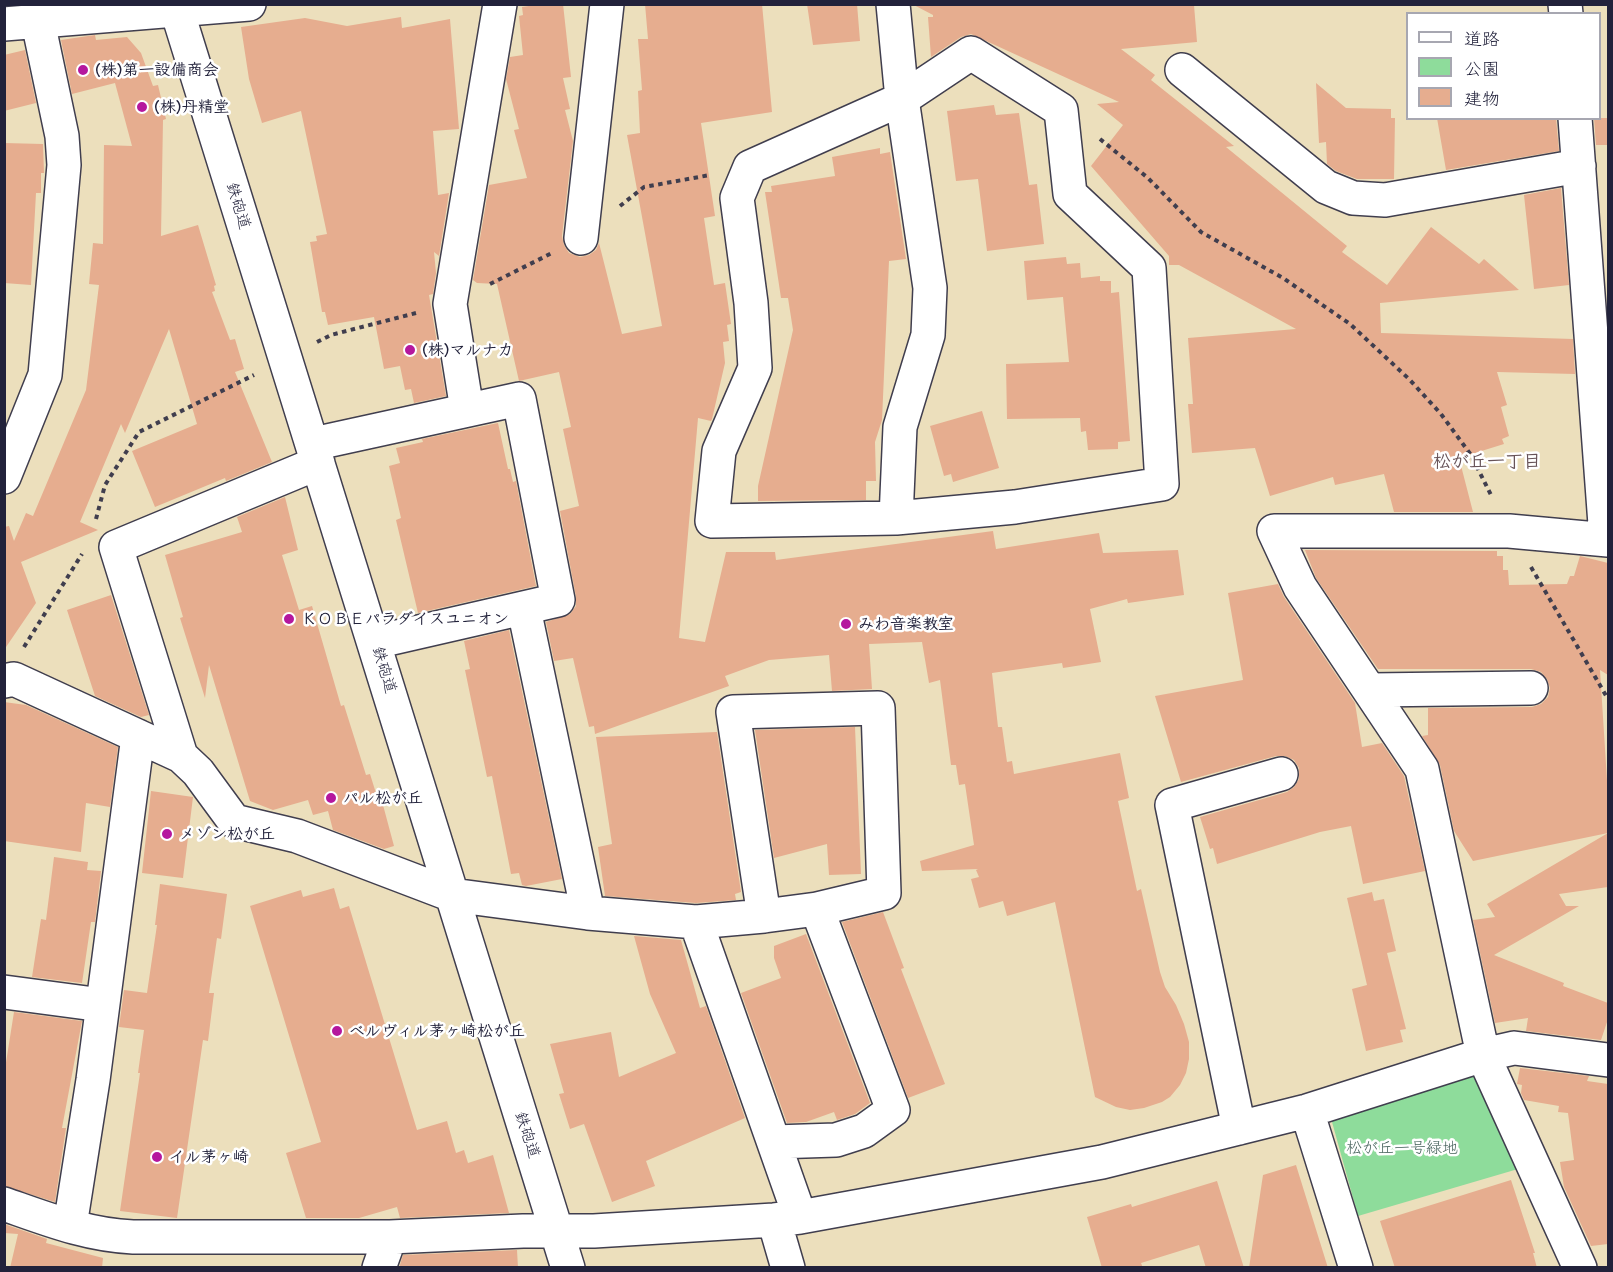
<!DOCTYPE html>
<meta charset="utf-8">
<style>
body{margin:0}
#map{position:relative;width:1613px;height:1272px;overflow:hidden;background:#ecdfbc;font-family:"Comic Neue","Klee One",sans-serif}
canvas{display:block}
.frame{position:absolute;inset:0;border:6px solid #22223b;pointer-events:none}
.legend{position:absolute;left:1406px;top:12px;width:195px;height:108px;box-sizing:border-box;background:#fff;border:2px solid #a7a7b1;margin:0;padding:8px 10px;list-style:none;font-size:18px;color:#22223b}
.legend li{display:flex;align-items:center;gap:12px;height:30px}
.legend b{width:30px;border:2px solid #a7a7b1}
</style>
<div id="map">
<canvas width="1613" height="1272"></canvas>
<div class="frame"></div>
<ul class="legend">
<li><b style="height:8px;background:#fff"></b>道路</li>
<li><b style="height:16px;background:#8edc9b"></b>公園</li>
<li><b style="height:16px;background:#e6ad8f"></b>建物</li>
</ul>
</div>
<script>
const g = document.querySelector('canvas').getContext('2d');
g.lineJoin = 'round';
function fill(path, color) {
  g.fillStyle = color;
  g.fill(path, 'evenodd');
}
function strokePath(path, color, width, dash) {
  g.strokeStyle = color;
  g.lineWidth = width;
  g.lineCap = dash ? 'butt' : 'round';
  g.setLineDash(dash || []);
  g.stroke(path);
}
function write(font, color, halo, rows, align = 'center') {
  g.font = font + ' "Comic Neue","Klee One",sans-serif';
  g.lineWidth = 5;
  g.setLineDash([]);
  g.textBaseline = 'middle';
  g.strokeStyle = halo;
  g.fillStyle = color;
  for (const [text, x, y, turn = 0] of rows) {
    g.save();
    g.translate(x, y);
    g.rotate((+turn || 0) * Math.PI / 180);
    g.textAlign = isNaN(turn) ? turn : align;
    if (halo) g.strokeText(text, 0, 0);
    g.fillText(text, 0, 0);
    g.restore();
  }
}
fill(new Path2D(`
 M1488,1072l30,97 -160,47 -29,-105z`), '#8edc9b');
fill(new Path2D(`
 M542,4h21l8,73 -8,1 7,31 -5,1 8,31 -11,95 2,9 5,8 11,4 9,-2 7,-5 3,-7 23,91 40,-8 -35,-191 13,-2 -2,-42 4,-1 -4,-51h10l-3,-35h117l10,108 -71,11 14,93 -11,2 10,67 11,-2 6,41 -4,1 2,16 -6,1 2,21 -13,56 -1,2 -13,-3 -19,220 26,4 21,-90h49l1,8 217,-29 3,18 103,-16 4,20 75,-3 6,45 -56,8 -1,-4 -37,10 11,53 -38,6 -1,-5 -70,10 6,54h4l5,35 5,-1 2,13 106,-21 9,45 -11,3 19,90 4,-2 19,83 5,15 11,18 8,19 5,18v17l-3,14 -6,12 -10,12 -8,5 -18,6 -14,2 -14,-3 -21,-10 -40,-195 -48,14 -4,-15 -24,7 -8,-29 8,-2 -3,-7 2,-1 -56,2 -2,-10 54,-16 -9,-61 -6,1 -3,-20h-5l-11,-85 -11,3 -7,-41 -53,2 3,45 -40,2 -3,-36 -60,5 -44,16 4,10 -134,48 -1,-8 -5,1 -16,-69 -19,3 -8,-39 24,-8 6,-8v-9l-16,-86 19,-5 -16,-77 8,-2 -12,-55 -40,9 -22,-97 -20,-1 -4,-3 16,-95 38,-7 -13,-48 5,-1 -13,-50 4,-22 13,-2 -4,-39 4,-1 -1,-8z
 M807,4h50l3,37 -47,4z
 M912,4l282,1 3,37 -76,7 34,26 -4,5 83,66 -8,1 121,99 -5,6 45,33 44,-58 48,37 5,-5 35,31 -139,13 1,30 192,6 2,35 -78,-2 10,33 -6,2 8,29 -7,3 2,5 -45,14 14,54h-79l-10,-38 -49,11 -2,-8 -63,19 -15,-48 -63,5 -4,-49h5l-5,-66 108,-9 -117,-64h-10v-9l-78,-90 32,-41 -26,-21 22,-2 -148,-68 -10,3 -30,20 -3,-40h5v-2z
 M401,17l1,11 48,-9 9,110 -26,2 5,64 11,-2 -10,63 -5,-4 2,21 -3,21 -4,1 17,101 -32,7 -3,-14 -6,1 -5,-24 -16,3 -10,-52 -46,8 -3,-13h-3l-12,-70 7,-1 -1,-5 11,-2 -26,-123 -39,12 -13,-44 -8,-52 64,-9 42,8z
 M95,35l1,5 31,-3 14,16 12,33 5,-1 8,34 -3,1 -2,116 37,-11 18,60 -2,1 1,5 -3,1 18,48 5,-1 9,30 -9,3 37,90 -46,19 -1,-3 -70,29 -23,-56 65,-27 -28,-95 -44,104 -4,-9 -41,98 18,8 -77,32 15,41 -32,47v-123l5,-1 5,15 12,-28 7,3 53,-126 13,-105 -10,-1 4,-41 10,1 1,-99 28,1 -17,-63 -43,11 -11,-54z
 M25,50l11,53 -32,8v-56z
 M1316,83l30,25 45,1v9h4l-1,61h-37l-21,-8 -9,-7 -1,-22 -7,1z
 M994,105l2,10 23,-2 10,72 8,-1 7,60 -57,7 -9,-72 -22,2 -9,-70z
 M1437,118h119l3,33 -113,19z
 M1594,118h14v27h-12z
 M4,143l39,1 1,29h-3v20h-5l-5,92 -27,-2z
 M880,148v6l10,-2 16,107 -17,2 -7,159 -7,22 1,39h-10v19l-108,1v-15l35,-156 -5,-32h-7l-16,-106h7l-1,-6 64,-10 -3,-19z
 M1561,188l8,97 -35,4 -10,-94z
 M1066,257l1,7 13,-1 1,15 19,-2v5h11v12l8,-1 11,149 -12,1v7l-30,1 -2,-19 -5,1 -1,-14 -73,1 -1,-55 63,-2 -6,-65 -36,3 -3,-39z
 M982,411l17,57 -46,14 -2,-8 -7,2 -14,-50z
 M498,423l10,46h2l3,13 3,-1 20,105 -118,27 -22,-93 5,-2 -12,-52 11,-3 -4,-15 27,-6 -1,-3z
 M285,497l13,53 -16,5 17,55 13,-4 29,100 3,-1 22,70 4,-1 10,32 3,-1 11,41 -10,3 -51,-19 -5,-19 -15,4 -5,-15 -35,10 -23,-9 -41,-136 -4,33 -25,-80 3,-1 -18,-62 77,-23 -5,-15z
 M1305,550l192,1v5h6v14h5l1,15 58,-1 3,-8h4l6,-20 28,7v112l-8,-5 8,126v37l-135,28 -19,-30 -14,-66 -18,-29 6,-1v-27l104,-1 9,-3 7,-7 2,-9 -3,-9 -6,-7 -10,-3h-153l-62,-91z
 M1278,584l6,13 71,106 7,44 20,-4 22,33 21,95 -62,13 -12,-58 -31,6 -103,32 -4,-16 -3,1 -10,-32 87,-25 7,-5 5,-8v-11l-5,-8 -9,-4h-9l-95,26 -26,-86 88,-16 -15,-87z
 M111,595l38,120 -8,2 -46,-21 -28,-86z
 M509,630l53,249 -36,7 -4,-1 -3,-12 -8,1 -19,-98 -5,1 -22,-107 5,-1 -6,-28z
 M4,702l22,3 92,42 -8,60 -24,-4 -5,49 -77,-11z
 M855,727l6,147 -32,1 -2,-31 -53,14 -19,-128z
 M717,732l24,160 -6,2 1,6 -40,3 -91,-7 -7,-49 14,-3 -16,-107z
 M151,791l42,6 -10,81 -41,-5z
 M1608,833v54l-49,7 7,12h13l-85,49 70,28 -1,3 45,17v16l-7,21 -75,-9 2,-13 -33,5 -22,-103 22,-3 -8,-13z
 M54,857l34,5 -1,8 14,1 -6,51h-4l-9,61 -50,-6 9,-58 5,1z
 M160,884l67,10 -6,45 -4,-1 -8,55h5l-6,48 -5,-1 -26,178 -57,-7 20,-138h-2l6,-43 -25,-3 5,-37 23,3 10,-68h-2z
 M334,888l6,21 9,-3 68,224 30,-9 9,32 8,-3 4,13 25,-8 16,58 -109,5 -3,-11 -38,11h-53l-20,-65 35,-11 -71,-236 51,-16 2,7z
 M1372,892l2,9 10,-2 12,52 -9,2 19,76 -6,1 3,12 -37,9 -14,-62 15,-4 -20,-87z
 M883,912l21,56 -3,1 44,115 -37,14 -66,-176z
 M806,934l64,169 -15,11 -18,6 -3,-8 -28,10 -19,1 -46,-130 40,-15 -7,-20v-12z
 M634,936l47,4 19,68 6,-2 39,112 -99,43 9,25 -43,16 -28,-78 -14,5 -11,-35 5,-1 -14,-49 61,-12 8,45 57,-24 -26,-59z
 M14,1012l68,9 -20,107h4l-11,74 -51,-16v-111z
 M1520,1068l69,8 -2,5 21,3v160l-17,2 -27,-59 -4,-25 14,-2 -6,-47 -10,-1 1,-6 -35,-6 -3,-7 1,-8 -5,-1z
 M1296,1165l32,103h-79l14,-93z
 M1511,1180l24,73h-2l4,15h-142l-15,-47z
 M1217,1181l27,87h-38l-7,-23 -58,18 2,5h-41l-15,-51 44,-13 1,3z
 M4,1224l43,15 -1,4 57,15 -1,10h-92l8,-34 -14,-1z
 M517,1250l1,18h-119l4,-13z`), '#e6ad8f');
const minor = new Path2D(`
 M175,4l393,1264
 M893,4l9,95 -152,68 -13,31 14,105 4,65 -36,83 -7,70 184,-3 119,-11 147,-23 -13,-216 -79,-74 -9,-84 -90,-57 -69,46 28,189 -2,47 -28,92 -4,91
 M1565,4l1,10
 M4,24l245,-20
 M1182,70l144,117 27,11 32,2 194,-34
 M1575,118l31,420
 M581,238l26,-234
 M467,410l-17,-106 50,-300
 M313,444l206,-45 39,201 -183,42
 M4,477l41,-102 19,-210 -2,-29 -24,-114
 M524,609l64,304
 M4,681l10,-2 167,77 17,16 36,49 63,15 155,59 136,18 108,9 104,295
 M1371,690l160,-2
 M878,708l6,185 -67,16 -53,7 -31,-204z
 M181,756l-65,-209 202,-84
 M696,922l68,-6
 M4,992l98,13
 M1307,1111l49,157
 M1239,1128l-67,-323 109,-31
 M774,1142l62,-2 28,-9 29,-21 -76,-201
 M4,1204c43,15 83,31 129,33h257l133,-6h71l180,-11 26,-3 302,-55 205,-51 176,-56 31,-7 94,12
 M774,1220l14,48
 M70,1226l23,-146 45,-344
 M379,1268l11,-31
 M1580,1268l-97,-213 -61,-286 -122,-182 -26,-56h235l99,9`);
strokePath(minor, '#403e4e', 36);
strokePath(new Path2D(`
 M1100,139l48,39 53,54 82,46 67,46 59,55 32,35 30,41 21,42
 M620,206l24,-19 66,-12
 M490,284l62,-31
 M317,342l14,-7 85,-22
 M96,519l9,-34 34,-53 115,-57
 M1531,567l77,132
 M24,647l58,-93`), '#403e4e', 4, [4.5, 4.5]);
strokePath(minor, '#fff', 33);
for (const [x, y, r, color] of [
 [83,70,6,"#b5179e"],
 [142,107,6,"#b5179e"],
 [410,350,6,"#b5179e"],
 [289,619,6,"#b5179e"],
 [846,624,6,"#b5179e"],
 [331,798,6,"#b5179e"],
 [167,834,6,"#b5179e"],
 [337,1031,6,"#b5179e"],
 [157,1157,6,"#b5179e"]
]) {
  const dot = new Path2D();
  dot.arc(x, y, r, 0, 2 * Math.PI);
  g.fillStyle = color;
  g.fill(dot);
  strokePath(dot, '#fff', 2);
}
write('bold 16px', '#22223b', '#fff', [
 ["(株)第一設備商会",95,70],
 ["(株)丹精堂",154,107],
 ["(株)マルナカ",422,350],
 ["ＫＯＢＥパラダイスユニオン",301,619],
 ["みわ音楽教室",858,624],
 ["パル松が丘",343,798],
 ["メゾン松が丘",179,834],
 ["ベルヴィル茅ヶ崎松が丘",349,1031],
 ["イル茅ヶ崎",169,1157]
], 'left');
write('16px', '#22223b', '#fff', [
 ["鉄砲道",238,206,73],
 ["鉄砲道",384,670,73],
 ["鉄砲道",527,1135,72]
]);
write('16px', '#48635d', '#fff', [
 ["松が丘一号緑地",1402,1148]
]);
write('bold 18px', '#675358', '#fff', [
 ["松が丘一丁目",1487,462]
]);
</script>
